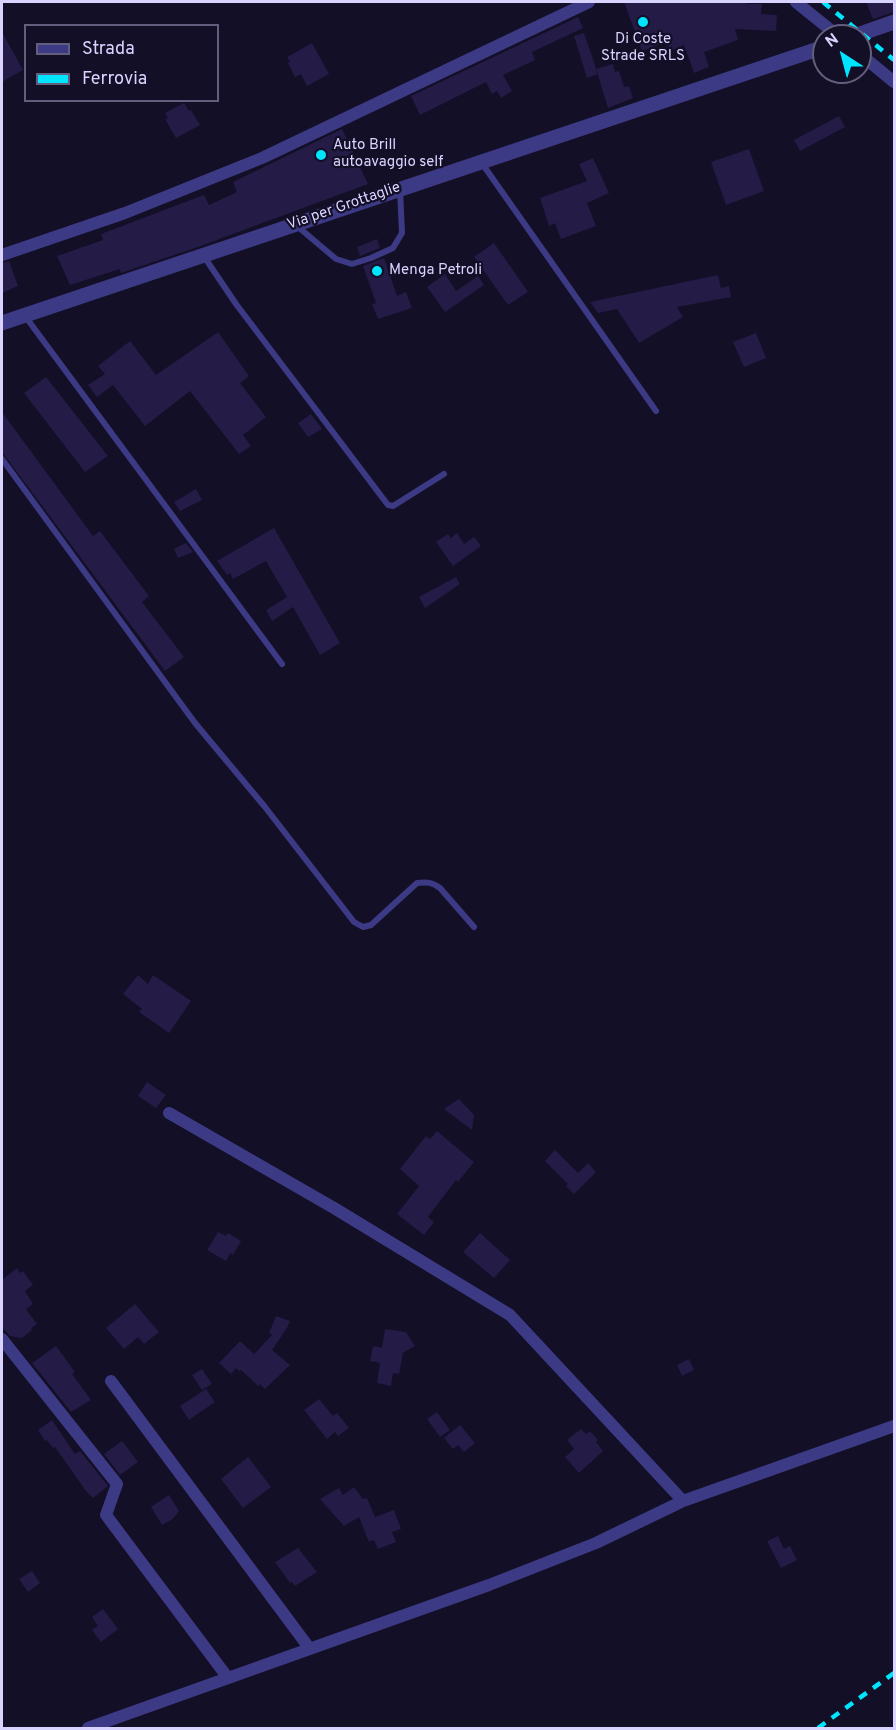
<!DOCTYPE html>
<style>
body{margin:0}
#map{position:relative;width:896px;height:1730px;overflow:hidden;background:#130f26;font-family:Overpass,sans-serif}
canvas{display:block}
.frame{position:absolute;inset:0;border:3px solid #d9d4ff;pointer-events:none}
.legend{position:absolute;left:24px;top:24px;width:195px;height:78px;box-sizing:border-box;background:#130f26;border:2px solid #625e7d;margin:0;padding:8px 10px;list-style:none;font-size:18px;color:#d9d4ff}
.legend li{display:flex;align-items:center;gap:12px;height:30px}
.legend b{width:30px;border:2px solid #625e7d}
.north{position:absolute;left:812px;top:24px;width:60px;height:60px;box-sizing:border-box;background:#130f26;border:2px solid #625e7d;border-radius:50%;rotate:324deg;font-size:16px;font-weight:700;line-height:24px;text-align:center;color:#d9d4ff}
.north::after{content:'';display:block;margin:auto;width:21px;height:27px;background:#00e5ff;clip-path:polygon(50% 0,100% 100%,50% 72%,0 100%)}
</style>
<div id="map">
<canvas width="896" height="1730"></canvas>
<div class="frame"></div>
<ul class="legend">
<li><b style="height:8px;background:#3d3a85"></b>Strada</li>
<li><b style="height:8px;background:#00e5ff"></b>Ferrovia</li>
</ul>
<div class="north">N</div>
</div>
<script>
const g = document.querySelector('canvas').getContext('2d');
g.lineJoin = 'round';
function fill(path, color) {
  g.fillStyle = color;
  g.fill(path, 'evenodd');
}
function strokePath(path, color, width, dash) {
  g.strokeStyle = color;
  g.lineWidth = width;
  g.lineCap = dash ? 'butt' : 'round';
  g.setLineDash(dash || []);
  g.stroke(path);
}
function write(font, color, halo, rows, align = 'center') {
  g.font = font + ' Overpass,sans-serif';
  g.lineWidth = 4.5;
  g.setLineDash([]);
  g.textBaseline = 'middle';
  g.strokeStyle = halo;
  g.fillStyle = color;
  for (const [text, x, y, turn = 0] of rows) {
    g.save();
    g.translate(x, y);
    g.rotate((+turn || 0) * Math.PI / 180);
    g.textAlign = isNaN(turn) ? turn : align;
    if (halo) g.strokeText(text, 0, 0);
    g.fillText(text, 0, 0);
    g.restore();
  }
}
fill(new Path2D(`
 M624,2h122l1,2h15l-1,10 16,1 -1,16 -41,-2 3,11 -34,12 5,15 -15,6 -10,-28 -13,6 -5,-9 -24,9z
 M866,2h28v10l-21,7z
 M578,17l5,11 -51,24 3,8 -32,15 9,16 -11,7 -4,-7 -5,3 -6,-12 -66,33 -9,-19z
 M2,32l21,38 -21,12z
 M584,33l14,41 -11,4 -13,-42z
 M312,43l17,31 -22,12 -6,-12 -6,3 -7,-14 2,-1 -3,-5z
 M613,64l2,8 4,-1 5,16 5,-1 4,12 -25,10 -12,-39z
 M184,103l5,8 2,-1 9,15 -24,13 -11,-19 3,-1 -3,-5z
 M839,116l6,11 -45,24 -6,-11z
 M342,129l26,55 -173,64 -74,25 -1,-4 -50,16 -13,-29 46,-16 -2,-6 103,-39 5,10 28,-13 -4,-10z
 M749,149l15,42 -38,14 -15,-43z
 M593,158l16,35 -22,10 9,23 -35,13 -6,-16 -6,3 -9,-28 47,-17 -8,-17z
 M377,239l3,9 -20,8 -3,-9z
 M494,243l34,49 -20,13 -34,-48z
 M384,258l13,38 9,-4 6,16 -34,11 -6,-15 4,-1 -13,-37z
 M9,261l9,25 -16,7v-30z
 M445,274l11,17 22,-15 6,9 -39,27 -18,-25z
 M718,275l3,13 8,-2 2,11 -54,10 6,10 -44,26 -22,-34 -19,4 -8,-11z
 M218,332l31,44 -9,7 26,34 -23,18 8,11 -12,8 -49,-63 -45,35 -32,-41 -16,12 -9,-12 17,-11 -7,-8 32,-25 26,34z
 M756,333l10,25 -22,9 -11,-25z
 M46,377l62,79 -23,16 -61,-79z
 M2,412l91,124 7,-5 49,65 -7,6 42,55 -19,14 -163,-219z
 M311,414l11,15 -14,8 -10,-14z
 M196,489l6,11 -22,11 -6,-9z
 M274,528l66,115 -20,12 -27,-48 -21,14 -6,-11 21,-13 -21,-36 -33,18 -3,-6 -3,2 -10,-14z
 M457,533l7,11 10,-7 7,9 -28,20 -17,-24 12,-8 3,4z
 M186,543l7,9 -15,6 -4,-9z
 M456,577l4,7 -35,24 -6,-11z
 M138,975l10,9 5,-9 38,26 -22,32 -30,-21 3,-3 -19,-15z
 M147,1082l19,13 -10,13 -18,-12z
 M459,1099l15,16 -2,15 -28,-21z
 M437,1131l37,31 -16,20 -2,-2 -28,37 6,5 -10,13 -27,-21 22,-28 -19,-17 26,-33 4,3z
 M555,1150l23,23 10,-10 8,9 -22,22 -8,-8 2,-2 -23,-23z
 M218,1232l8,4 2,-3 13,8 -8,14 -3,-2 -4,8 -19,-11z
 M480,1233l30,27 -16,18 -31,-26z
 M17,1268l3,5 3,-2 10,14 -8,6 8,13 -7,5 11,15 -6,4 1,2 -10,8 -12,-2 -8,-9v-47z
 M135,1304l24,28 -15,12 -6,-7 -14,12 -18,-21z
 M276,1316l14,5 -3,7 -15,22 18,15 -25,24 -5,-5 -2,2 -17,-16 -2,1 -3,-3 -5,6 -12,-11 21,-22 14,13 18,-19 -3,-2z
 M385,1329l21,3 9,14 -12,7 -4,21 -6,-1 -2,13 -14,-3 3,-20 -10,-2 3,-15 9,2z
 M56,1346l19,26 -3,2 19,26 -20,12 -39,-49z
 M689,1359l5,11 -12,6 -5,-11z
 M202,1369l10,15 -10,6 -10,-15z
 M206,1389l9,13 -26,18 -9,-14z
 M319,1399l14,17 4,-3 12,15 -11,8 -3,-4 -8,7 -23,-29z
 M437,1412l13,18 -10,7 -13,-18z
 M52,1420l23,34 5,-3 28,35 -15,12 -7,-7 -31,-44 -2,1 -6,-8 -2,1 -7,-11z
 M460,1425l15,18 -11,9 -6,-7 -5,4 -9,-11z
 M581,1429l5,5 4,-3 8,9 -2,2 7,9 -24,22 -14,-16 9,-8 -7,-9z
 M122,1441l16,21 -18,13 -16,-21z
 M248,1457l23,30 -28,21 -22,-29z
 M354,1487l9,12 4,-1 8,19 19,-7 7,19 -9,3 4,10 -18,7 -4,-9 -5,2 -10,-25 -15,9 -24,-27 19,-11 4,7z
 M169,1495l10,16 -6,8 -11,6 -11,-18z
 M778,1536l6,13 6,-3 7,14 -16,8 -14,-27z
 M298,1548l19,24 -22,14 -3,-4 -2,1 -15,-21z
 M32,1571l8,12 -12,9 -9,-13z
 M103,1609l15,20 -17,13 -9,-12 6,-4 -6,-9z`), '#241b47');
strokePath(new Path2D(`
 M481,162l175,249
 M297,226l39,33 16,5 19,-6 22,-10 9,-15 -2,-44
 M203,255l33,49 152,201 5,1 51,-32
 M25,316l257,348
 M2,459l193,264 70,84 89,115 9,5 8,-2 46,-42c10,-1 15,-1 23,5l34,39`), '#3d3a85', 6);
strokePath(new Path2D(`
 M796,2l42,34
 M860,54l34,28
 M2,255l123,-42 137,-55 327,-156
 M169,1113l165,95 176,107 173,186
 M2,1339l115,145 -11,31 122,163
 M111,1381l199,268
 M88,1728l401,-143 107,-42 87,-42 211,-75`), '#3d3a85', 12);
strokePath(new Path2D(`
 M854,36l40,-14
 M2,323l822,-276`), '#3d3a85', 15);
strokePath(new Path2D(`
 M823,2l71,58
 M818,1728l76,-55`), '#00e5ff', 4.5, [9, 8]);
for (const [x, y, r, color] of [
 [643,22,6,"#00e5ff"],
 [321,155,6,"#00e5ff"],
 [377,271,6,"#00e5ff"]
]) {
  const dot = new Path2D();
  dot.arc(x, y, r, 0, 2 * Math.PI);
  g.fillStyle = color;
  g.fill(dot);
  strokePath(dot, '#130f26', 2);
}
write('15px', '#d9d4ff', '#130f26', [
 ["Di Coste",643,40,"center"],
 ["Strade SRLS",643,57,"center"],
 ["Auto Brill",333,146],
 ["autoavaggio self",333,163],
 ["Menga Petroli",389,271]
], 'left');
write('15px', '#d9d4ff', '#130f26', [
 ["Via per Grottaglie",344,207,-19]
]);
</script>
